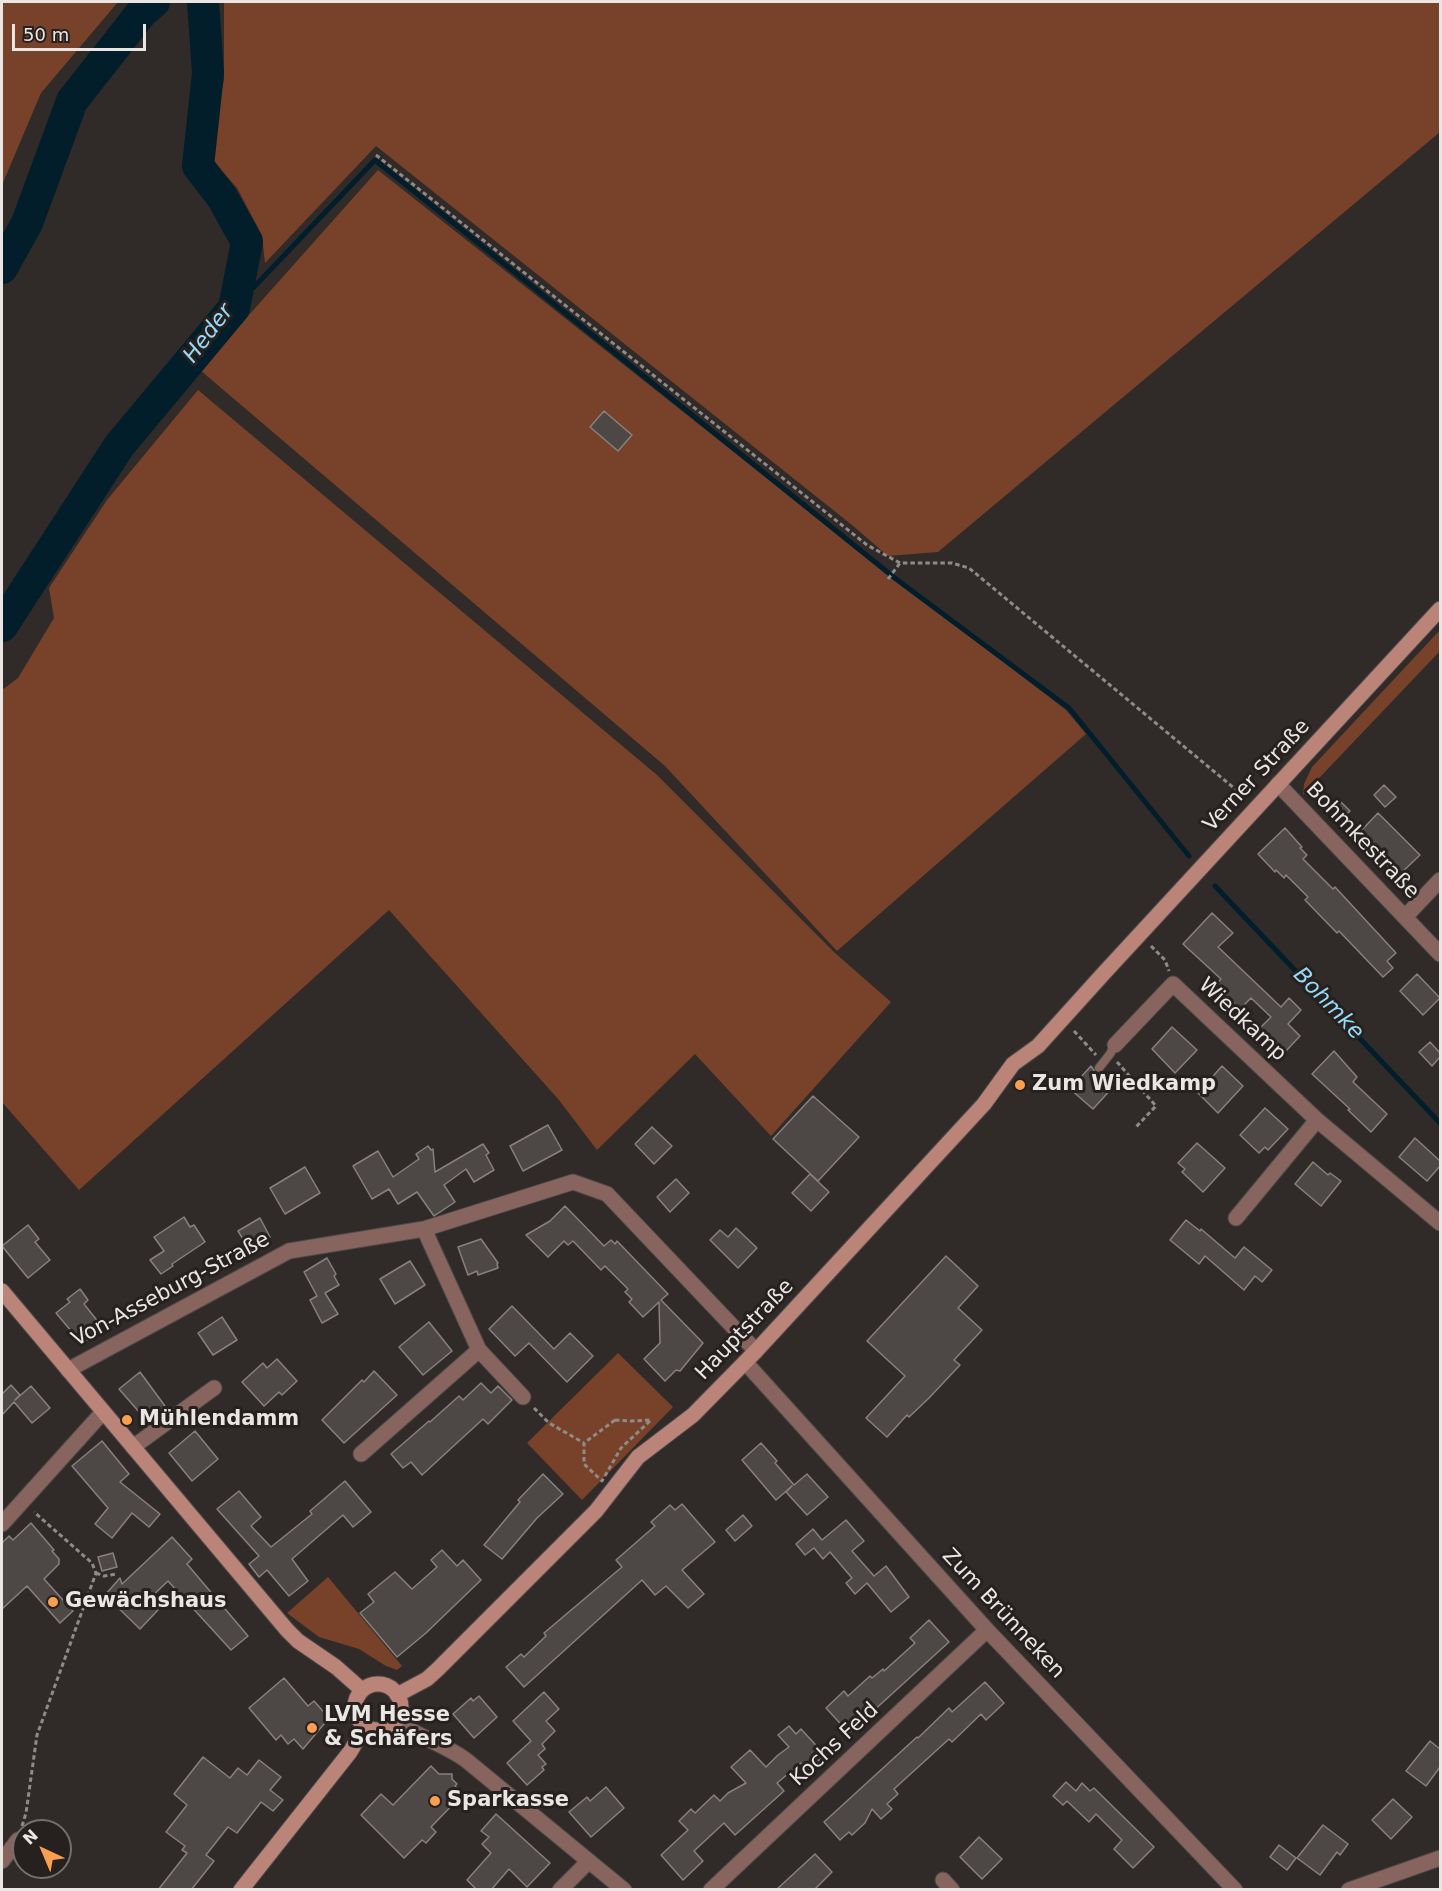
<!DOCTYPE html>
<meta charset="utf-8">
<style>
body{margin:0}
#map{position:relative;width:1442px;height:1891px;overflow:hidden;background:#302b29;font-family:"DejaVu Sans",sans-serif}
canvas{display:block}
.frame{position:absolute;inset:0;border:3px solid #e9e6e4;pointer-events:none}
.north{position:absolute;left:12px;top:1819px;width:60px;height:60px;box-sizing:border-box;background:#26211f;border:2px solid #74706e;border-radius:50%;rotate:316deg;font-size:16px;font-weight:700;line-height:24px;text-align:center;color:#e9e6e4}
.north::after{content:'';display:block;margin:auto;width:21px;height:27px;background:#fa9f50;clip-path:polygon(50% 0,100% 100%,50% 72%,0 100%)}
.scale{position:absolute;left:12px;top:24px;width:134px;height:27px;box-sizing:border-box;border:3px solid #e9e6e4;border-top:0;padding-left:8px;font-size:18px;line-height:21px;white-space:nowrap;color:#e9e6e4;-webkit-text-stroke:4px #26211f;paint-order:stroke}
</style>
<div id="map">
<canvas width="1442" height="1891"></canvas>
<div class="frame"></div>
<div class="north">N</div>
<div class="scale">50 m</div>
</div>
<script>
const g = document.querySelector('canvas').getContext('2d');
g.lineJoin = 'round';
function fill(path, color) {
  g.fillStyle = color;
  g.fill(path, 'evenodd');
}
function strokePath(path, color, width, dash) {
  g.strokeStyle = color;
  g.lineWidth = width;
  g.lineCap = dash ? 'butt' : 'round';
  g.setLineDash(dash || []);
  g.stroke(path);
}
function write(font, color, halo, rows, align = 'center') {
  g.font = font + ' "DejaVu Sans",sans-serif';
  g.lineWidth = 6;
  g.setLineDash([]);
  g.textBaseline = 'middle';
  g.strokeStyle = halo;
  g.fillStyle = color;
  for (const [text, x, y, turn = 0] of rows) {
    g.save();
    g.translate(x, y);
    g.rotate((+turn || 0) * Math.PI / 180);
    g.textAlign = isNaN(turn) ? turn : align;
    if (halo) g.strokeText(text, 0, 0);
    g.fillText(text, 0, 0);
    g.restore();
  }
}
fill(new Path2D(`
 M2,2h116l-77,91 -39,92z
 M224,2h1216v130l-502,420 -50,4 -36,-31 -476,-379 -111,117 -3,-28 -25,-47 -28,-32 15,-77z
 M378,170l487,386 201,154 20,24 -249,217 -172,-185 -465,-396z
 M198,390l459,385 178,178 56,49 -120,134 -76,-82 -98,96 -38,-50 -170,-190 -310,280 -77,-88v-412l16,-12 36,-60 -5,-30 58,-88z
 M1440,630v21l-137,144 1,-11 8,-17z
 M618,1353l55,54 -91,93 -55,-57z
 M328,1577l74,89 -5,4 -11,-4 -27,-17 -40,-12 -32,-24z`), '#78422a');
strokePath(new Path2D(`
 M234,308l141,-148 521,419 173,129 120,148
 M1215,886l225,237`), '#011e2a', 5);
strokePath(new Path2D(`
 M2,268l25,-45 45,-122 70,-89 12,-10
 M2,626l117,-180 115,-138 13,-66 -25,-45 -24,-31 10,-93 -5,-71`), '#011e2a', 32);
const building = new Path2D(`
 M604,411l28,24 -14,16 -28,-24z
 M1384,785l12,12 -11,10 -11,-12z
 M1338,799l12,12 -13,12 -12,-13z
 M1378,813l42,42 -22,21 -40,-42z
 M1285,828l17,19 -2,1 7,7 -4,4 30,30 2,-2 61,66 -9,8 6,7 -10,9 -44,-46 -2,2 -32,-33 3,-3 -22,-22 -2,3 -8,-8 -1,2 -17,-18z
 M1212,913l21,20 -15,14 63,60 8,-9 12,12 -13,14 12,12 -15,16 -25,-24 11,-11 -20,-19 -11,11 -25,-24 6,-6 -38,-35z
 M1417,974l23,24 -17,17 -23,-24z
 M1172,1027l25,23 -22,23 -23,-24z
 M1430,1042l10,11v4l-8,9 -13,-14z
 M1334,1051l23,26 -4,5 34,32 -16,18 -23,-22 2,-1 -38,-35z
 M1091,1066l4,6 18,15 -20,22 -23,-20z
 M1222,1066l21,20 -25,27 -20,-20z
 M813,1096l46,41 -41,44 -45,-42z
 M1265,1108l23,21 -20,21 -3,-3 -6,6 -19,-18z
 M548,1125l14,25 -39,21 -13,-25z
 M652,1127l20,19 -18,18 -19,-20z
 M1415,1138l25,23v5l-13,15 -28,-24z
 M1197,1143l28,25 -22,24 -21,-20 3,-3 -7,-6z
 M483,1144l6,9 -3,2 8,15 -20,12 -8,-13 -22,16 11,17 -21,14 -17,-24 -19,12 -9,-15 -17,10 -19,-33 25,-15 15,26 26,-18 -3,-5 12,-8 3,4 2,-1 2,23z
 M1313,1162l15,13 2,-2 11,8 -20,25 -26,-22z
 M305,1167l15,26 -35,21 -15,-26z
 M810,1174l19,18 -18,19 -19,-18z
 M676,1179l13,14 -19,19 -13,-15z
 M565,1206l39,40 7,-6 4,4 2,-3 51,53 -7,6 42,43 -23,28 -4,-1 -11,11 -21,-22 16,-16 -1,-41 -16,15 -14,-15 3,-3 -7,-7 3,-3 -23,-23 -4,4 -28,-29 -5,4 -4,-4 -16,16 -22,-22 24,-14z
 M184,1217l6,10 4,-2 11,17 -33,22 1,2 -12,8 -11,-14 14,-9 -10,-14z
 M260,1218l10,19 -21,12 -11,-18z
 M1186,1220l14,11 1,-2 34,29 9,-11 28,23 -10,12 -7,-6 -11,14 -39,-34 -6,8 -29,-24z
 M28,1225l11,14 -4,3 15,18 -22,18 -26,-32z
 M736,1228l21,20 -19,20 -28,-28 10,-10 8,7z
 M481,1239l17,24 -1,1 1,4 -20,7 -1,-4 -9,4 -10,-28z
 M946,1256l32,30 -20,22 24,22 -28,30 6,5 -31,33 -20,19 -2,-2 -20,22 -21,-19 39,-42 -38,-35z
 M327,1258l9,16 -2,2 5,9 -14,8 13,21 -16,9 -12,-23 7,-4 -13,-24z
 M410,1261l15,24 -30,19 -15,-25z
 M80,1289l8,11 -4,4 19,24 -21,16 -26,-31 14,-11 -3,-3z
 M512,1306l42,43 16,-16 23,23 -26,26 -38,-39 -14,13 -26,-27z
 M222,1317l15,23 -24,15 -15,-22z
 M429,1322l23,29 -29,24 -24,-28z
 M277,1359l20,22 -15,14 -3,-3 -15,14 -22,-24 21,-19 4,5z
 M374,1371l23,24 -53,48 -22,-23 40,-40 2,2z
 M140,1372l25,34 -18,15 -28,-32z
 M481,1383l10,10 7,-7 14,14 -24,24 -5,-5 -61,56 -11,-13 -8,6 -12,-14 38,-33 1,1 29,-26 4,4z
 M11,1385l9,10 -5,5 16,-14 19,22 -18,15 -18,-21 -12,13v-21z
 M195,1431l23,28 -26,22 -23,-28z
 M102,1441l27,33 -9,8 40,32 -11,13 -17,-14 -20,25 -17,-14 13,-16 -36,-42z
 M761,1443l16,18 -2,2 19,22 13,-11 21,23 -21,18 -21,-23 6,-6 -16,14 -34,-40z
 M543,1474l20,20 -26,24 -35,41 -18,-14 36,-43 -2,-2z
 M345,1481l26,31 -18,15 -10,-12 -51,44 16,22 -19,15 -22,-26 -8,7 -10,-13 10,-8 -42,-47 22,-18 22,26 -10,9 20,21 41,-33 -2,-3z
 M682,1504l33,38 -33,28 22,24 -16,14 -22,-22 -11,9 -13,-15 -118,107 -18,-20 15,-13 3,3 22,-21 -2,-3 78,-66 -6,-7 39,-34 -4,-4 19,-17 5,5z
 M743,1515l9,11 -17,15 -9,-11z
 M846,1520l18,21 -12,10 22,25 12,-10 23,31 -18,15 -24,-29 -12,11 -9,-11 6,-5 -22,-26 -7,7 -9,-11 -9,7 -9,-11 17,-15 9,11z
 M31,1523l23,27 -2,1 7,8v5l-15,15 29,32 -13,12 -33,-37 -25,23v-66l7,-7 4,4z
 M172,1537l20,22 -5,5 61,72 -17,14 -63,-69 -20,19 10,10 -18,19 -35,-34 15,-17 2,6z
 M442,1550l15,16 6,-6 18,20 -55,53 -29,24 -37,-44 14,-11 -6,-8 27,-22 17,17 25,-22 -6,-7z
 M113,1553l4,14 -15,4 -4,-14z
 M929,1620l20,22 -100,91 -23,-25 18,-17 4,5 22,-20 2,2 11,-9 1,2 31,-28 -5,-5z
 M284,1678l24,28 6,-5 15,17 -26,31 -9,-10 -6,5 -7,-9 -5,5 -27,-32z
 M985,1682l19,21 -18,17 -5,-6 -29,28 -3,-3 -55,50 4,5 -11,10 5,5 -11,10 -9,-10 -7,14 -13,12 -3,-3 -9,8 -16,-18 93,-85 1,1 31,-30 3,4z
 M544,1692l15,17 -13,12 9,10 -13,13 3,5 -7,6 8,9 -4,3 2,3 -17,15 -20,-22 24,-22 -18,-20z
 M479,1696l18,21 -23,21 -21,-24 18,-16 2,3z
 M789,1726l7,8 5,-5 24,26 -17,15 -7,-7 -24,20 7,8 -49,44 -11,-12 -30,28 9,10 -20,19 -22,-25 27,-25 -9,-9 12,-12 4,4 19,-18 6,6 8,-8 18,-10 -15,-16 19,-17 16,17 12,-12 11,-8 -11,-12z
 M1430,1741l10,8v18l-14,19 -20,-15z
 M203,1757l27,21 8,-10 9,7 12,-15 22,17 -11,13 13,10 -10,11 -12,-9 -24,31 -9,-6 -22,28 8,6 -23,29h-33l29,-37 -5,-3 3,-4 -19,-14 21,-27 -13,-11z
 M431,1766l8,8h13v5l5,5 -2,2 8,8 -32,33 5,5 -10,11 -4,-3 -18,18 -43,-43 20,-21 12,11z
 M1066,1782l10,9 6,-8 8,8 4,-3 60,59 -21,21 -19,-19 8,-9 -26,-26 -7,8 -22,-21 -4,4 -10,-9z
 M606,1787l18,21 -33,29 -22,-25 18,-15 3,4z
 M1393,1799l19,18 -21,22 -19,-19z
 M496,1814l54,49 -23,24 -18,-18 -18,21h-14l-10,-10 24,-27 -9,-9 7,-7 -8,-6z
 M1323,1825l25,19 -8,11 -3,-3 -17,23 -23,-17z
 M979,1837l23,22 -20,20 -22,-22z
 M1279,1845l17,13 -9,12 -17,-13z
 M815,1854l17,18 -18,18h-38z`);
fill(building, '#4d4746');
strokePath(building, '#87807f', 1.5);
const lane = new Path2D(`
 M1099,1068l11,-14 5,-9`);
const street = new Path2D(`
 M1278,784l162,170
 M1405,917l35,-37
 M1115,1045l58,-61 144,136 123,103
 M1236,1218l81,-98
 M479,1350l44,47
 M745,1362l242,268 248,260
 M68,1370l221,-119 135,-22 149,-47 34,12 149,157
 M133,1447l81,-59
 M361,1454l118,-104 -55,-121
 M2,1524l101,-112
 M396,1721c22,16 48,23 70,39l158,130
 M2,1861l16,-21
 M943,1880l9,10
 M560,1890l29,-29
 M711,1890l276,-260
 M1349,1890l91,-32`);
const secondary = new Path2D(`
 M2,1291l285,339 11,11 38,26 26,23
 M355 1707a23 23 0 1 1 46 0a23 23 0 1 1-46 0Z
 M397,1695l30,-16 11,-10 158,-158 42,-54 55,-42 63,-64 228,-247 29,-40 25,-18 66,-73 336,-364
 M241,1890l109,-138 15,-25`);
strokePath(lane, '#4e4947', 10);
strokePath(street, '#4e4947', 17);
strokePath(secondary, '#4e4947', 17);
strokePath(new Path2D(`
 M376,155l491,390 33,18h52l17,5 277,230
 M888,579l12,-16
 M1151,946l14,14 4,11
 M1074,1031l22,24
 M1117,1062l39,44 -21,22
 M534,1408l15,15 35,20
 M615,1420l17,1 19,-1 -30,28 -19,33 -18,-17v-21z
 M96,1573l8,3 13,-2
 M22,1826l4,-13 11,-78 59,-162 -4,-10 -58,-51`), '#8f8b89', 3, [4.5, 3]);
strokePath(lane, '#87655e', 8);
strokePath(street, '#87655e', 15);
strokePath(secondary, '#bb8479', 15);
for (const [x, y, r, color] of [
 [1020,1085,6,"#fa9f50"],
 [127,1420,6,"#fa9f50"],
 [53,1602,6,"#fa9f50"],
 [312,1728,6,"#fa9f50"],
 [435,1801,6,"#fa9f50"]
]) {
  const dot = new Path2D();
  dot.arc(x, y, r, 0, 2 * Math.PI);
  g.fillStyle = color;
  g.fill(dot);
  strokePath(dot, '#26211f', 2);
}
write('21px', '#e9e6e4', '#26211f', [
 ["Verner Straße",1257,776,-47],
 ["Bohmkestraße",1362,841,46],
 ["Wiedkamp",1242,1020,43],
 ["Von-Asseburg-Straße",171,1290,-28],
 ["Hauptstraße",745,1330,-46],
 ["Zum Brünneken",1003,1614,47],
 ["Kochs Feld",835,1745,-43]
]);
write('bold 21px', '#e9e6e4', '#26211f', [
 ["Zum Wiedkamp",1032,1085],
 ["Mühlendamm",139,1420],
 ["Gewächshaus",65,1602],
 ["LVM Hesse",324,1716],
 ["& Schäfers",324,1740],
 ["Sparkasse",447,1801]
], 'left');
write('italic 22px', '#96daf8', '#26211f', [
 ["Heder",209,334,-53],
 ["Bohmke",1328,1004,46]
]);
</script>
